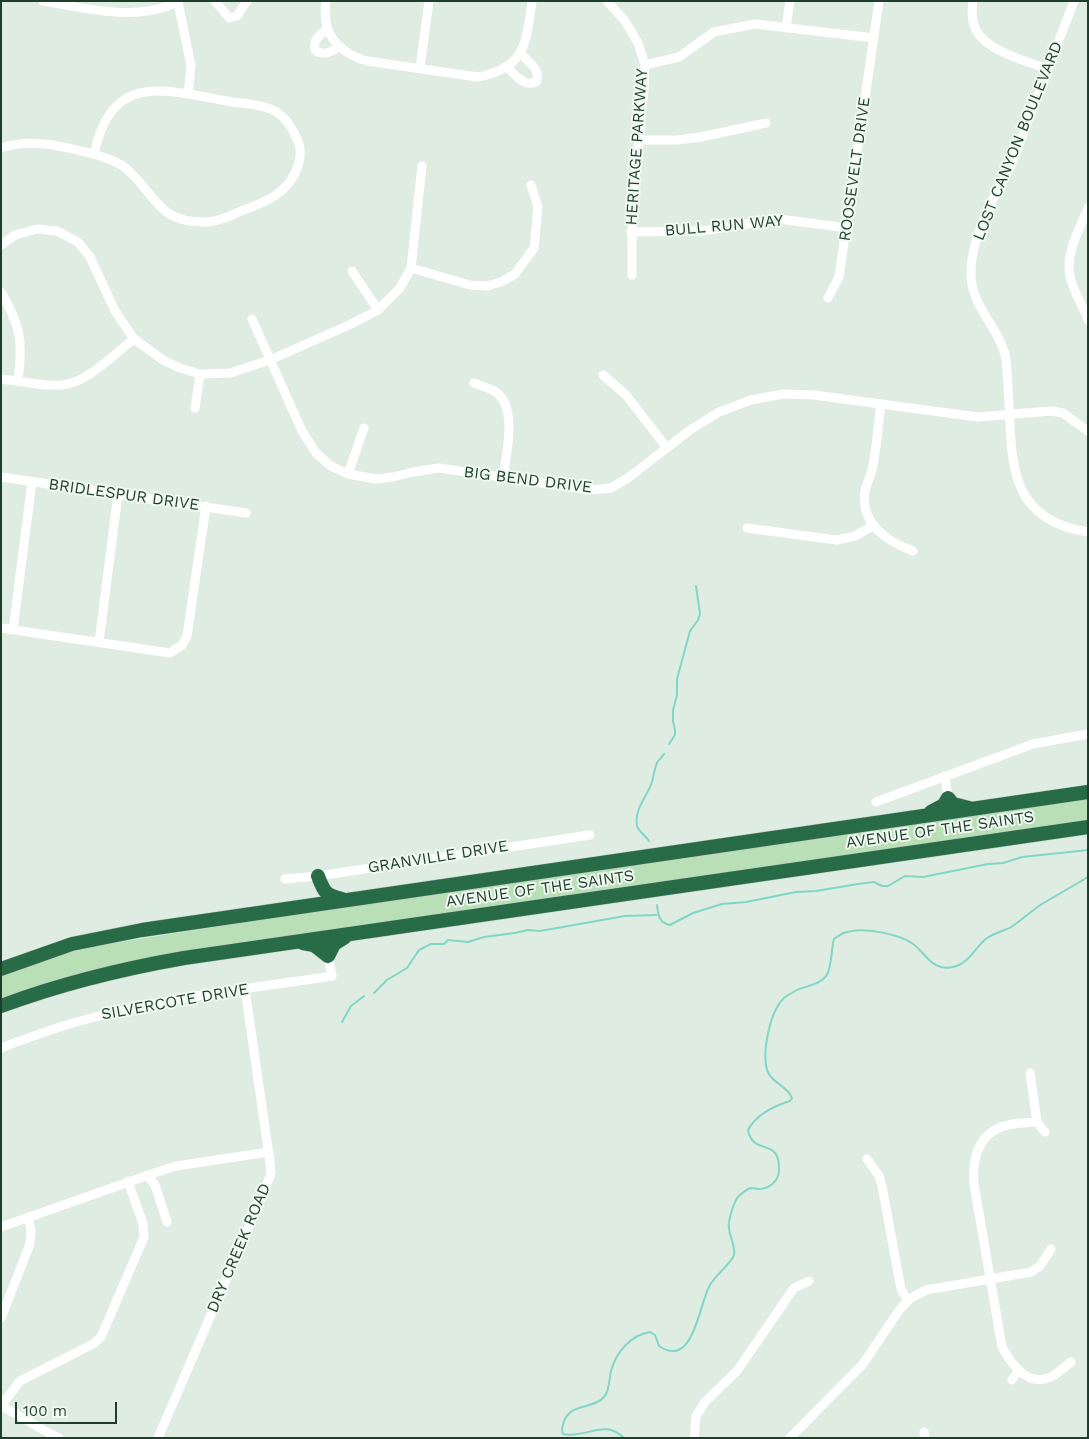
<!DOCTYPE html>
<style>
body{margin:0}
#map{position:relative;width:1089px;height:1439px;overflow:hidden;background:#dfece2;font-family:"Work Sans",sans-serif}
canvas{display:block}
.frame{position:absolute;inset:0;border:2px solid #1f3d2b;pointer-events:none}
.scale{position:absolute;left:15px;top:1402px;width:102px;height:22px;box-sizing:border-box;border:2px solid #1f3d2b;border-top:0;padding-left:6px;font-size:15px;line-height:18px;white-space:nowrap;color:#1f3d2b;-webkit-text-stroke:4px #eff8f1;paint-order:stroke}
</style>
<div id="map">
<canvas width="1089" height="1439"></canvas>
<div class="frame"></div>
<div class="scale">100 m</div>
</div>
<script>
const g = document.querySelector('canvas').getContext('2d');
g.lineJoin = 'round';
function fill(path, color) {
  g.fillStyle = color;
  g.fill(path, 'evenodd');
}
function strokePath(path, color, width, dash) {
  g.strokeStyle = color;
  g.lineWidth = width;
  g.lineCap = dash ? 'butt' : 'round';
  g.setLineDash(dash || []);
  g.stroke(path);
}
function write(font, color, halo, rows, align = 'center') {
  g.font = font + ' "Work Sans",sans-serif';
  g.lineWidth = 4;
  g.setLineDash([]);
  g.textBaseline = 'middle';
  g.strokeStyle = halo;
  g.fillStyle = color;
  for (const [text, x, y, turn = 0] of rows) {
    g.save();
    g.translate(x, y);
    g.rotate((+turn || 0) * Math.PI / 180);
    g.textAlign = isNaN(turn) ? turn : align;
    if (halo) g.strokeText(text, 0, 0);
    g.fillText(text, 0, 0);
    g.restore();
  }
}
fill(new Path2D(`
 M1088,797v25l-737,107 -350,73v-26l64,-22 31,-8 267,-43z`), '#b8dfb6');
strokePath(new Path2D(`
 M669,744l6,-9v-5l-2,-9v-11l4,-15v-16l13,-48 8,-11 2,-6 -4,-28
 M649,841c-3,-5 -11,-10 -12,-15 -3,-17 10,-29 15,-44 2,-6 2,-13 5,-19 1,-3 5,-5 7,-9
 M657,905c1,10 2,18 13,20l23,-12 29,-9 24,-2 50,-10 20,-1 42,-7 16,-2 8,4h6l17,-10 18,1 65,-13 15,-1 19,-6 66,-7
 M374,993l13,-13 20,-12 12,-18 12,-6h13l4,-4 20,2 16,-5 31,-4 13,-3 12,1 85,-15 31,-1
 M342,1022l9,-16 13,-10
 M624,1438c-20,-20 -38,1 -61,-4 -2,-5 -1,-9 2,-15 8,-16 29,-10 39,-22 6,-7 5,-18 7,-26 5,-19 20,-36 39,-39l5,3 4,11c35,24 40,-43 51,-61 5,-9 22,-23 24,-30 2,-11 -7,-21 -5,-33 1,-7 5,-20 9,-25 3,-3 9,-8 13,-9 2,0 6,1 8,1 10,0 20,-8 20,-19 1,-34 -26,-13 -31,-40 8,-15 26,-24 42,-29l2,-3c-4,-12 -21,-15 -25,-28 -5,-19 3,-60 18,-73 3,-2 7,-4 10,-6 9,-5 25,-6 31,-15 6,-7 5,-27 8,-37 4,-3 8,-6 13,-7 16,-5 53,2 66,12 13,9 19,28 40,23 17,-4 22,-20 34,-29 7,-5 17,-7 24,-11 11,-7 20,-16 31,-23 15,-9 31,-18 46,-27`), '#82d6c7', 2);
const highway = new Path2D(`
 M931,812l13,-7 4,-7 5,6 16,4
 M318,876c6,16 7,19 24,23
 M303,943l11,2 14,11 6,-12 11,-7
 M1,969l71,-25 70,-14 946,-138
 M1,1006c59,-22 120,-37 183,-48l904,-131`);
strokePath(highway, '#c0c9c4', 15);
strokePath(new Path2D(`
 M43,1c44,7 94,22 136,0
 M215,1l14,17 8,-2 10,-15
 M326,1c-5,32 11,51 41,60l111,16c48,-9 48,-34 54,-76
 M607,1l18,20 13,22 7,22 -1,24 -12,118v68
 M973,1c-1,9 -2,18 2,27 10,23 51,33 73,41
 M1074,1l-63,165c-17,28 -40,73 -40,106 -1,35 29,55 35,87 1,8 1,17 2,26 5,68 -6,134 80,147
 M178,2l13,64 -3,28
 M786,28l4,-27
 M327,29c-8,7 -14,10 -12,21 8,7 17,1 25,-3
 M645,65l34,-8 35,-25 41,-8 119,14
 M507,67c8,8 17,20 29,15 6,-12 -8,-20 -16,-29
 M420,68l9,-67
 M639,140h38l24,-3 65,-14
 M1,148c30,-10 60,-2 89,5 13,4 28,8 38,17 28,26 31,53 77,52 13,0 25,-6 36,-11 25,-9 48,-18 57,-45 3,-9 3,-20 -2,-29 -4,-9 -9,-18 -18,-24 -13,-9 -35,-9 -51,-12 -64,-11 -115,-30 -133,53
 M1088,208c-8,20 -23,46 -18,68 3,16 13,29 18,44
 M631,232l71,-1 77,-12 68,9
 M1,245l14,-10 22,-6 20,2 21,11 12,15 25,54 19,28 29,21 17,8 20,6 30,-1 40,-13 79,-35 29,-15 22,-22 11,-20 11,-102
 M411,268l59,17 17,1 14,-4 14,-8 19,-26 4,-41 -7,-22
 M352,271l26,39
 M1,292c20,35 22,49 17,89
 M828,298l11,-21 40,-276
 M252,319l50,112 14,22 15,13 17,8 28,5 17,-2 20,-5 26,-4 151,22 21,-2 17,-10 62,-48 29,-18 32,-12 32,-6 31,1 164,22 73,-6 12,2 25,18
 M603,375l23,20 41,53
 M1,379c20,2 42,8 62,6 25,-3 51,-31 71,-46
 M474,383c7,3 16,5 22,9 22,16 10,63 7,86
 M881,404c-3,20 -4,41 -8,61 -1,9 -6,17 -8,26 -5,33 21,50 48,60
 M195,408l5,-34
 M348,474l16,-46
 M1,477l245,36
 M747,528l90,12 18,-4 17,-10
 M1,628l169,25 12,-8 5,-9 19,-130
 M13,630l19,-148
 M99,642l19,-148
 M945,776l3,22
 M876,802l157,-58 55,-10
 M285,879l33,-3 272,-41
 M1,1048c31,-12 62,-23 94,-31 78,-20 158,-29 237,-41l-4,-20
 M1030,1073l7,49c-11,1 -26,1 -36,5 -24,10 -29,33 -27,57l28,163c9,16 24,39 46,31 8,-2 16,-11 23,-16
 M1037,1122l8,10
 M867,1159l12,17 3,10 19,103 7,12
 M147,1175l8,10 12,37
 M1,1227l162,-57 13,-4 93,-14
 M1,1318l29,-74 1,-13 -3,-14
 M1012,1380l7,-10
 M1,1406l19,-25 73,-37 8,-7 43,-100 -1,-13 -15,-43
 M1,1406c20,9 37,23 58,32
 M924,1432l1,6
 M158,1438l108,-251 5,-14 -1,-11 -25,-173
 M694,1438l2,-22 9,-14 32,-31 57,-83 15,-7
 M790,1438l73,-74 37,-55 11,-11 15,-8 105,-18 9,-6 11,-17`), '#fff', 9);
strokePath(highway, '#286b47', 14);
write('16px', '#1f3d2b', '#eff8f1', [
 ["LOST CANYON BOULEVARD",1018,141,-68],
 ["HERITAGE PARKWAY",637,147,-86],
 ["ROOSEVELT DRIVE",855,169,-82],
 ["BULL RUN WAY",724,226,-5],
 ["BIG BEND DRIVE",528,480,7],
 ["BRIDLESPUR DRIVE",124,495,8],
 ["AVENUE OF THE SAINTS",940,830,-8],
 ["GRANVILLE DRIVE",438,857,-9],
 ["AVENUE OF THE SAINTS",540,889,-8],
 ["SILVERCOTE DRIVE",175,1002,-10],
 ["DRY CREEK ROAD",239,1248,-67]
]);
</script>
